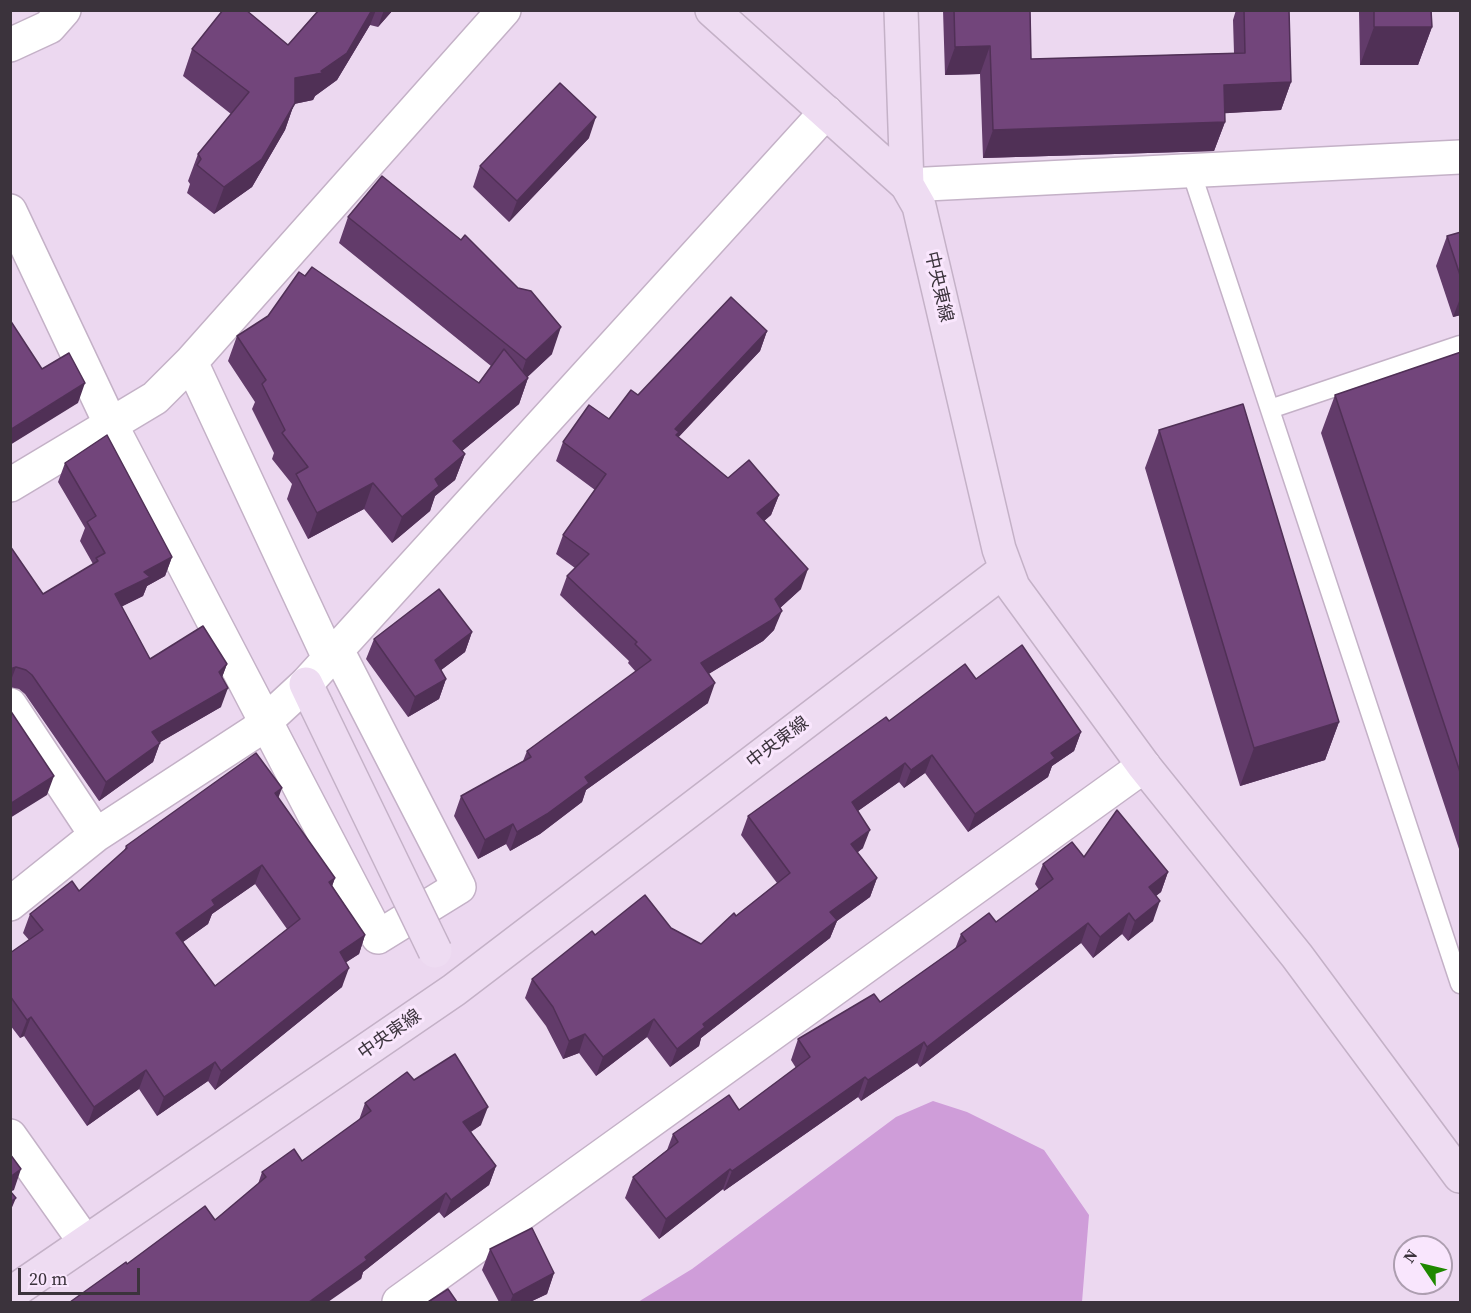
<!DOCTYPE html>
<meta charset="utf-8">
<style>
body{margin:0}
#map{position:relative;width:1471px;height:1313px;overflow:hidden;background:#ecd8f0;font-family:"Source Serif 4",serif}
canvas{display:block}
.frame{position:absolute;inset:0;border:12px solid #3b333c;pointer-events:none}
.north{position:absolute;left:1393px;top:1235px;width:60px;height:60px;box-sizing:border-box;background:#f9e6fd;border:2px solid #ad9eb0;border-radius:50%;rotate:305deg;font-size:16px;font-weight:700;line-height:24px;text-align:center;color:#3b333c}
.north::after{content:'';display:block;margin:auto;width:21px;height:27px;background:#1f8800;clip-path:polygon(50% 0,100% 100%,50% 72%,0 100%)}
.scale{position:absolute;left:18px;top:1268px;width:122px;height:27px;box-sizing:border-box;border:3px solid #3b333c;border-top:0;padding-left:8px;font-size:18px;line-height:21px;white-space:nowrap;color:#3b333c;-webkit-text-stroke:4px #f9e6fd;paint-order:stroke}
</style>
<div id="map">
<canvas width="1471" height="1313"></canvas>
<div class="frame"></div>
<div class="north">N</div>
<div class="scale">20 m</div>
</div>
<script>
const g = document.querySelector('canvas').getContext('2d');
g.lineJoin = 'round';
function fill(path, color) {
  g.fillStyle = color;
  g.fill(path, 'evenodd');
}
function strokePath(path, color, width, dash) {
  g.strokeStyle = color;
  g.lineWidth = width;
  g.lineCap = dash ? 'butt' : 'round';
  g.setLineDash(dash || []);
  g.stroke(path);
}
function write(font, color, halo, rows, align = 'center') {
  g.font = font + ' "Source Serif 4","Noto Sans JP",serif';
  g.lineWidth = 6;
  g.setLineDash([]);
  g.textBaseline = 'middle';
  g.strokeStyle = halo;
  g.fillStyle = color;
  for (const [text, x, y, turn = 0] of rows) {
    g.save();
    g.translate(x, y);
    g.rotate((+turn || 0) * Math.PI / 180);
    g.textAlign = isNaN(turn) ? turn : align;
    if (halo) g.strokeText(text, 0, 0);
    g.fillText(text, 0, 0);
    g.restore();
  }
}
fill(new Path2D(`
 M933,1101l34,11 77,38 45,65 -7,87h-444l54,-33 204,-152z`), '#cf9dd9');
const lane = new Path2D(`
 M1191,171l269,813
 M1270,409l190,-64`);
const street = new Path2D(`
 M10,45l39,-18 15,-17
 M907,185l553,-28
 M10,211l101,214 267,512 81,-50 -122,-237
 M10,485l145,-87 36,-36
 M329,658l-138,-296 313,-352
 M10,705l86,130
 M10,904l86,-69 158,-103 52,-48 520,-572
 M10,1136l75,106
 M399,1302l745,-536`);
const secondary = new Path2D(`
 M712,10l195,175 12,21 80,343 14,38 131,179 153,190 163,220
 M901,10l6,175
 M306,684l10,21
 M10,1294l444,-304 552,-421`);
strokePath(lane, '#c4b1c7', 21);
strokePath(street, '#c4b1c7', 36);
strokePath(secondary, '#c4b1c7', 36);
strokePath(lane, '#fff', 18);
strokePath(street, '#fff', 33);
strokePath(secondary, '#eedcf2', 33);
const secondaryBridge = new Path2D(`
 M316,705l119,246`);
strokePath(secondaryBridge, '#c4b1c7', 36, []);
strokePath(secondaryBridge, '#eedcf2', 33);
fill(new Path2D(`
 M318,10h75l-15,17 -8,-2 -33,55 -22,16 -2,4 -19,4 -9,26 -33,57 -38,27 -27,-21 3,-9 -2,-3 10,-27 33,-40 -48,-38 9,-27 96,-4z
 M943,10h87l1,49 203,-6 -1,-33 3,-10h53l2,72 -10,28 -57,3 1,9 -11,29 -231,7 -3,-84 -35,1z
 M1359,10h72l1,17 -14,38h-58z
 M589,138l-80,84 -36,-35 7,-21z
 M348,217l204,137 -25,23 1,1 -9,26 -57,47 3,3 -10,26 -20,16 -5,15 -38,32 -28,-34 -56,30 -21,-40 5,-15 -20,-25 2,-6 -22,-44 3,-7 -27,-41 9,-25 242,47 12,-17 -152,-123z
 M1461,232v83l-8,2 -17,-51 11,-30z
 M767,331l-7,20 -82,86 50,41 51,17 -8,20 -7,6 37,68 -21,19 -6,22 -11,11 -55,33v29l-122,87 -4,12 -42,32 -30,17 -4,-7 -28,15 -24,-43 7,-20 62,-35 4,-10 109,-79 -8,-9 1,-2 -69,-66 7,-19 8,-8 -19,-14 7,-19 32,-45 -39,-29 7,-19 46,-23 29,-24z
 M1461,352v503l-140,-422 14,-38z
 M1159,430l180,292 -14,38 -85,26 -95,-318z
 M65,463l107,94 -7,19 -18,10 -4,10 -22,11 29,52 77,5 -5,13 -1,30 -61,35 -7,20 -54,39 -74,-107 -6,-5 -9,-2v-141l33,48 50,-30 -13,-23 5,-13 -27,-46z
 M472,632l-7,20 -24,18 5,9 -7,20 -31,18 -42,-58 8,-20z
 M976,679l105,53 -7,19 -22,15 -4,11 -80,55 -43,-59 -21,15 -5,-6 -41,29 5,37 -6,5 20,25 -7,19 -33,24 -7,17 -129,100 -2,8 -29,21 -23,-30 -51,39 -17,-23 -16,6 -17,-33 -21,-28 7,-19 63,-44 76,-7 30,16 76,-61 -36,-48 7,-19 141,-95z
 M278,798l57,80 -3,8 33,49 -6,19 -13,8 -4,25 -127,103 -7,-9 -51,35 -18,-27 -52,37 -63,-90 -4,2 -10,-13v-72l19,-13 -6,-7 7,-19 49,-23 45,-40 2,-5zM255,884l32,45 -72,57 -32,-44 25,-18 4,-10z
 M1043,864l125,8 -7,20 -5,4 -3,25 -25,20 -6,-7 -29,24 -12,-15 -161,124 -3,-4 -56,38 -3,-4 -134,94 -1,-2 -64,50 -34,-41 8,-21 34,-27 6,-16 66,-24 57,-42 -5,-8 7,-21 82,-37 75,-53 6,-15 35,-12 43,-32 -4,-6z
 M414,1080l67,45 -10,7 25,34 -7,19 -45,33 -5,-6 -76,60 -2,7 -234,-15 88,-44 43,-36 4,-12 40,-11 57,-41 6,-17z
 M490,1249l64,24 -7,21 -17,8h-31l-17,-32z`), '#623b6a');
fill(new Path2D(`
 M372,10h4l-6,15 -33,55 -22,16 -2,4 -19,4 -9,26 -33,57 -38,27 10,-27 71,-109 26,-7z
 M384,10h9l-15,17z
 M1374,27h58l-14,38h-58z
 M990,46l-10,28 -35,1 10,-28z
 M1291,82l-10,28 -68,4 11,-29z
 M596,117l-7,21 -80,84 8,-21z
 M1225,122l-11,29 -231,7 10,-28z
 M1461,296v19l-8,2z
 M561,327l-9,27 -35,33 9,-27z
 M767,331l-7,20 -84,89 -1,-11z
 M528,378l-9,26 -75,62 9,-25z
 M85,383l-7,20 -68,42v-15z
 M465,454l-10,26 -20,16 -5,15 -38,32 10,-26 33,-38z
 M373,483l-9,26 -56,30 9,-26z
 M779,495l-8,20 -21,18 7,-20z
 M172,557l-7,19 -18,10 -4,10 -35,17 7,-19 29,-22z
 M808,569l-7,20 -33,30 7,-20z
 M782,611l-8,19 -11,11 -69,42 7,-20z
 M472,632l-7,20 -37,28 7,-20z
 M227,664l-7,19 -1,-11z
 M16,667l-6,16v-14z
 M446,679l-7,20 -31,18 7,-20z
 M715,683l-7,20 -122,87 -4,12 -42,32 -30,17 7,-19 68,-55z
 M228,688l-7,19 -76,44 7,-19z
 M1339,722l-14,38 -85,26 14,-38z
 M1081,732l-7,19 -22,15 -4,11 -80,55 7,-18 76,-61z
 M160,743l-7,19 -54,39 7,-19z
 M932,755l-7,18 -21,15 7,-18z
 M905,763l-6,19 -54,38 7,-18z
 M54,776l-7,19 -37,23v-14z
 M282,788l-7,19v-14z
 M513,824l-7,20 -28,15 7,-19z
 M870,830l-7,18 -19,14 7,-18z
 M262,865l-7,19 -43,30 -4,10 -39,28 7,-19 36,-33z
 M1168,872l-7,20 -20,15 8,-20z
 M335,878l-7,19 1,-15z
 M877,878l-7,19 -33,24 -7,17 -129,100 -2,8 -29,21 7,-18 26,-25 127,-112z
 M1160,901l-7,20 -25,20 7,-20z
 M1129,913l-7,21 -29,24 7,-21z
 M1088,923l-7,20 -161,124 7,-20z
 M365,935l-6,19 -26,17 7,-19z
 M349,968l-7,19 -127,103 6,-19z
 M31,1017l-7,19 -4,2 7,-18z
 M654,1019l-7,18 -51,39 7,-19z
 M585,1034l-6,19 -16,6 6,-18z
 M924,1042l-7,21 -56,38 7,-21z
 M215,1062l-7,19 -51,35 7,-19z
 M146,1070l-7,19 -52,37 7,-19z
 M865,1077l-7,20 -134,94 8,-20z
 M488,1107l-7,18 -24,15 6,-18z
 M496,1166l-7,19 -45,33 7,-18z
 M21,1169l-7,21 -4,2v-15z
 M730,1169l-7,20 -64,50 7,-20z
 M446,1193l-7,19 -76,60 -2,7 -33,23h-19l56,-45z
 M16,1198l-6,14v-10z
 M554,1273l-7,21 -17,8h-20l3,-7z`), '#503056');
const building = new Path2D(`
 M223,10h23l42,35 31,-35h53l-25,43 -26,18 2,2 -28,5v25l-33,56 -38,28 -27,-22 4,-6 -3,-5 51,-62 -57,-43z
 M954,10h76l1,49 214,-6 -1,-43h45l2,72 -67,3 1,37 -232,8 -3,-84 -35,1z
 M1374,10h57l1,17h-58z
 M560,83l36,34 -79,84 -37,-35z
 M382,176l79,64 4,-5 53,53 13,3 30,36 -35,33 -178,-143z
 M1461,232v46l-14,-42z
 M312,267l167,116 25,-34 24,29 -75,63 12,13 -30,25 4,7 -37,31 -29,-34 -56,30 -21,-39 12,-7 -26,-34 3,-3 -23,-46 4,-4 -29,-44 31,-20 31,-44 6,4z
 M731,297l36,34 -92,98 4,3 -3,3 52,43 21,-18 30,35 -22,18 51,56 -33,30 7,12 -12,10 -69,42 14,20 -130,94 4,6 -42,31 -30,18 -4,-8 -28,16 -24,-44 70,-39 -4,-6 124,-91 -16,-16 2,-2 -70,-66 22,-22 -26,-19 43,-61 -43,-32 26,-37 20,14 22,-29 7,5z
 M10,320l32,49 27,-16 16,30 -75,47z
 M1461,352v423l-126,-380z
 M1243,404l96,318 -85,26 -95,-318z
 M107,435l65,122 -28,15 6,5 -35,17 35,65 53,-33 24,38 -8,8 9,16 -76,44 8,11 -54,39 -74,-107 -6,-5 -10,-3 -6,2v-123l33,48 55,-33 -2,-3 9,-5 -18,-31 9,-6 -31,-53z
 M439,589l33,43 -37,28 11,19 -31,18 -41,-58z
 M1022,645l59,87 -30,21 4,5 -80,56 -43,-59 -21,15 -6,-7 -53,39 18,28 -19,14 26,34 -47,34 7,8 -134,104 2,3 -28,22 -23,-30 -51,38 -18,-23 -16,7 -16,-34 -21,-28 60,-48 3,4 50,-40 26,33 30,16 33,-31 2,3 54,-43 -42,-57 138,-99 3,4 76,-57 11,15z
 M10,710l44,66 -44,28z
 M256,753l26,35 -7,5 60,85 -6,4 36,53 -25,17 9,16 -128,103 -6,-9 -51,35 -18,-27 -52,37 -63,-90 -4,3 -17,-24v-43l33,-23 -13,-16 42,-33 7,10 48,-43 -1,-2zM262,865l38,54 -85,67 -39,-53 39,-28 -3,-5z
 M1117,810l51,62 -19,15 11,14 -25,20 -6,-8 -29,24 -12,-14 -161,124 -3,-5 -56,38 -3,-3 -133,94 -2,-2 -64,50 -33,-42 45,-35 -5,-8 56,-39 10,15 71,-53 -12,-18 76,-45 6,8 86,-61 -5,-7 28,-21 7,9 57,-43 -10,-15 29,-22 12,15z
 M455,1054l33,53 -25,15 33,44 -45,34 -5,-7 -81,64 2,3 -58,42h-239l56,-40 1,2 78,-58 10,14 51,-43 -4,-5 32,-23 8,12 69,-50 -6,-8 42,-31 7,8z
 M10,1154l11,15 -11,8z
 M10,1191l6,7 -6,4z
 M532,1228l22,45 -41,22 -23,-46z
 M448,1289l9,13h-29z`);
fill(building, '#72457b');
strokePath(building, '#503056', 1.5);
write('18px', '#3b333c', '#f9e6fd', [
 ["中央東線",938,287,77],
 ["中央東線",778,743,-37],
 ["中央東線",390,1035,-35]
]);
</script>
